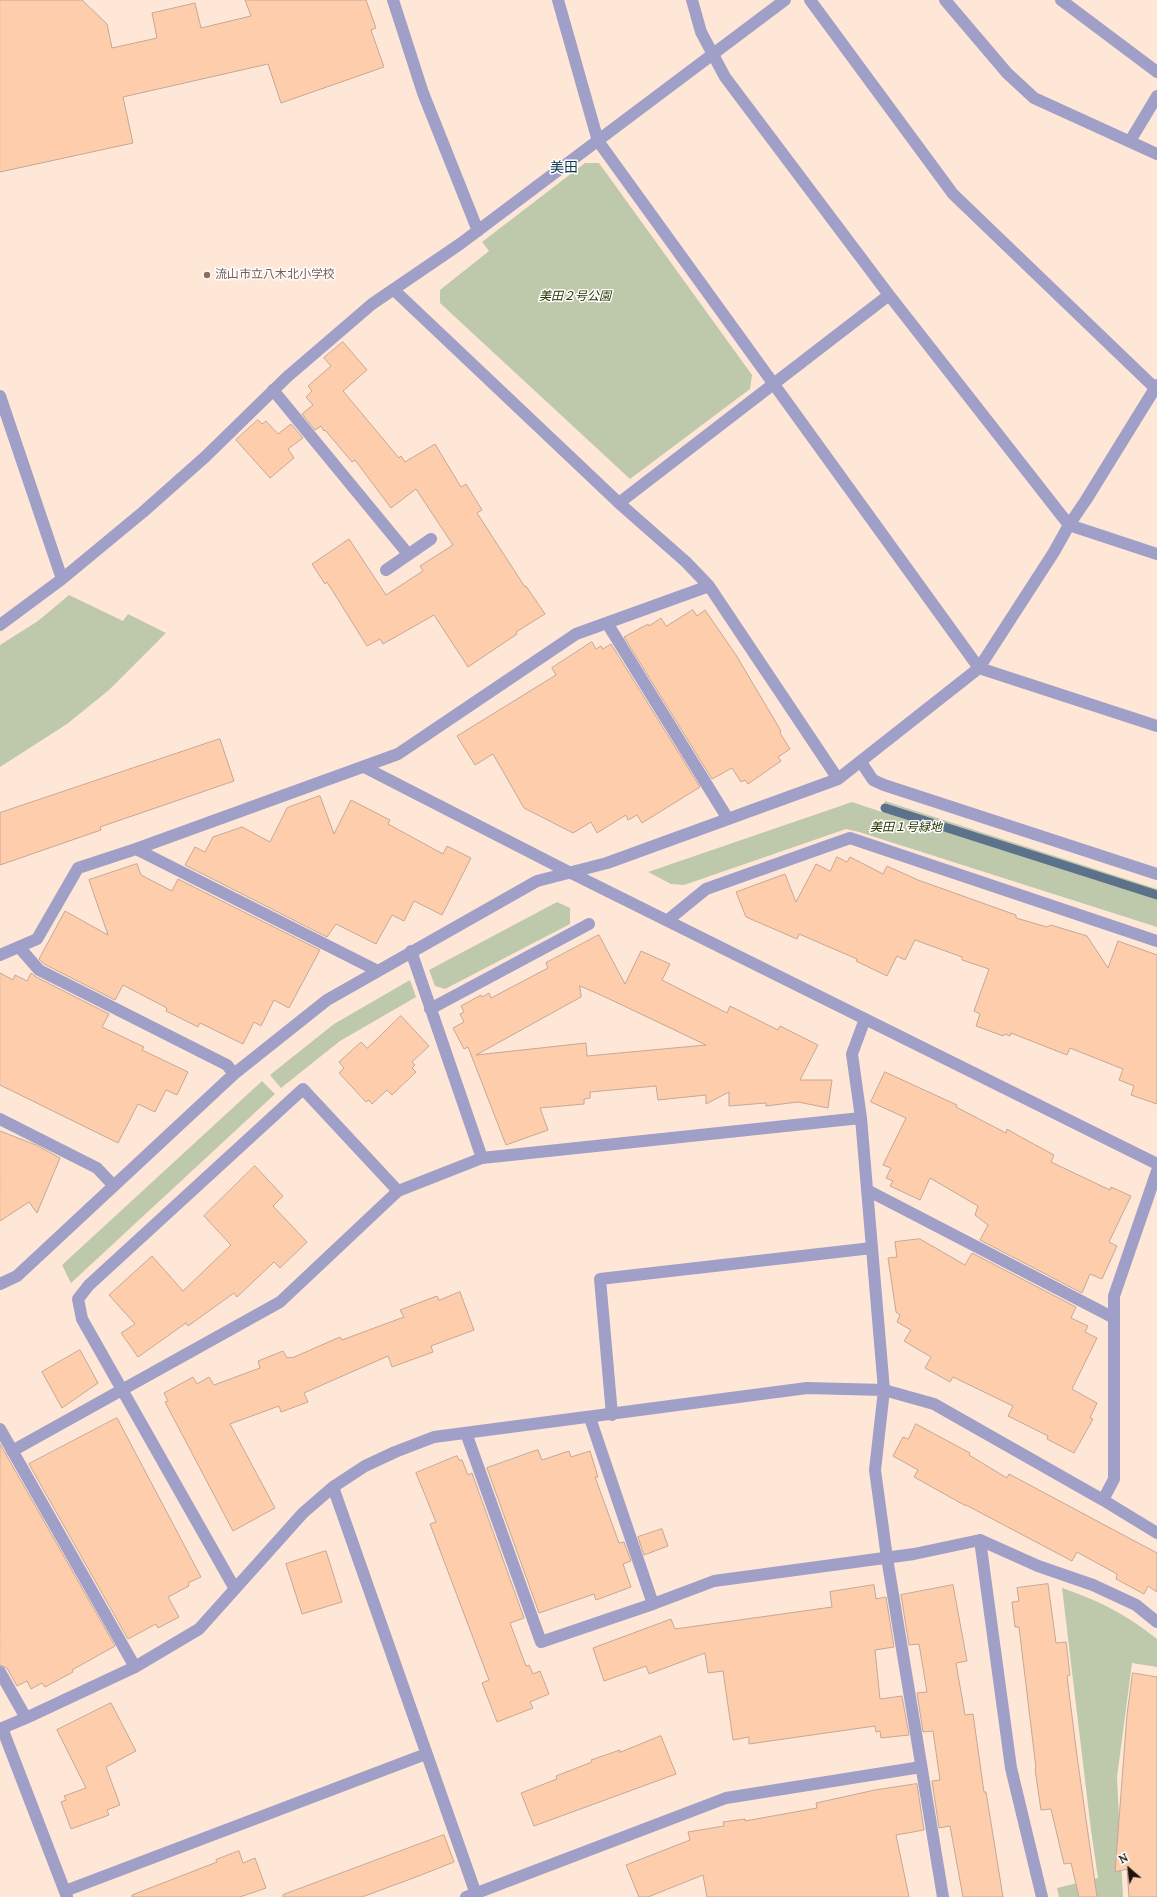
<!DOCTYPE html>
<meta charset="utf-8">
<style>
body{margin:0}
#map{position:relative;width:1157px;height:1897px;overflow:hidden;background:#ffe7d7;font-family:Lora,serif}
canvas{display:block}
.north{position:absolute;left:1109px;top:1849px;width:40px;height:40px;-webkit-text-stroke:3px #fff;paint-order:stroke;rotate:332deg;font-size:11px;font-weight:700;line-height:16px;text-align:center;color:#1d130c}
.north::after{content:'';display:block;margin:auto;width:14px;height:18px;background:#1d130c;clip-path:polygon(50% 0,100% 100%,50% 72%,0 100%)}
</style>
<div id="map">
<canvas width="1157" height="1897"></canvas>
<div class="north">N</div>
</div>
<script>
const g = document.querySelector('canvas').getContext('2d');
g.lineJoin = 'round';
function fill(path, color) {
  g.fillStyle = color;
  g.fill(path, 'evenodd');
}
function strokePath(path, color, width, dash) {
  g.strokeStyle = color;
  g.lineWidth = width;
  g.lineCap = dash ? 'butt' : 'round';
  g.setLineDash(dash || []);
  g.stroke(path);
}
function write(font, color, halo, rows, align = 'center') {
  g.font = font + ' Lora,"Noto Sans JP",serif';
  g.lineWidth = 3;
  g.setLineDash([]);
  g.textBaseline = 'middle';
  g.strokeStyle = halo;
  g.fillStyle = color;
  for (const [text, x, y, turn = 0] of rows) {
    g.save();
    g.translate(x, y);
    g.rotate((+turn || 0) * Math.PI / 180);
    g.textAlign = isNaN(turn) ? turn : align;
    if (halo) g.strokeText(text, 0, 0);
    g.fillText(text, 0, 0);
    g.restore();
  }
}
fill(new Path2D(`
 M585,163h14l153,212 -2,14 -120,90 -190,-176v-13l49,-39 -7,-9z
 M69,595l54,26 5,-7 38,19 -57,57 -42,34 -67,43v-122l38,-24z
 M885,801l272,88v38l-298,-95 -13,-3 -162,56 -13,-1 -23,-12 204,-70 30,10z
 M557,902l13,6v16l-125,65 -10,-3 -6,-16z
 M410,980l6,17 -76,44 -59,47 -11,-13 64,-51z
 M262,1081l13,13 -204,189 -9,-18z
 M1062,1588c36,12 65,27 95,51v28l-25,-4 -15,114 6,120h-64l-2,-9 41,-10 -7,-48z`), '#bec9ac');
strokePath(new Path2D(`
 M885,808l272,87`), '#5b728a', 9);
const building = new Path2D(`
 M0,0h82l25,24 5,24 45,-10 -5,-25 43,-10 6,25 50,-12 -6,-16h121l10,28 -5,2 13,37 -103,36 -13,-39 -145,33 10,46 -133,29z
 M343,342l24,28 -24,21 56,67 2,-2 4,6 30,-18 26,43 5,-3 16,26 -5,3 48,74 1,-1 19,28 -29,18 1,2 -49,33 -34,-52 -51,29 -3,-5 -13,7 -40,-64 -2,2 -13,-20 37,-25 37,56 37,-24 -3,-5 33,-21 -37,-56 -25,19 -36,-48 -3,2 -27,-32 -1,1 -3,-5 -6,4 -13,-16 11,-9 -7,-8 6,-6 -4,-5 23,-20 -7,-8z
 M258,420l4,4 4,-3 12,13 13,-10 12,14 -15,11 6,9 -24,20 -34,-38z
 M693,610l4,6 8,-6 31,45 45,76 -1,2 10,16 -12,8 3,4 -33,23 -3,-4 -4,2 -9,-14 -20,11 -88,-142 24,-13 1,2 12,-8 5,8z
 M592,642l4,7 5,-3 2,3 8,-5 89,143 -58,36 -5,-8 -9,5 -2,-5 -29,18 -6,-11 -18,11 -49,-25 -31,-54 -18,11 -18,-29 99,-61 -4,-7z
 M220,739l14,42 -134,46 1,3 -101,35v-52z
 M320,796l14,38 17,-34 39,20 -2,4 55,30 4,-8 24,12 -29,57 -28,-14 -10,20 -12,-6 -16,29 -40,-20 -9,13 -142,-72 10,-18 10,5 8,-15 29,-10 28,15 17,-34z
 M837,857l10,5 3,-5 33,17 4,-8 31,14 98,35v3l31,9 4,-2 36,11 21,32 10,-27 39,14v149l-26,-9 3,-9 -15,-6 4,-11 -53,-21 -3,7 -56,-22 -1,3 -5,-2 -2,2 -27,-10 4,-12 -6,-3 15,-42 -27,-9v-3l-47,-17 -10,20 -8,-4 -10,20 -31,-15 1,-2 -58,-25 -2,5 -51,-22 -10,-25 49,-18 11,28 20,-38 14,7z
 M137,864l4,11 31,16 6,-12 142,71 -31,58 -15,-8 -13,26 -7,-4 -11,22 -43,-21 -2,4 -32,-16 1,-3 -44,-23 -8,15 -71,-36 -5,-5 26,-48 43,24 -19,-55z
 M599,935l26,49 16,-33 29,13 -8,16 65,33 3,-7 48,24 2,-4 38,19 -18,35h32l-4,28 -30,-6 -32,4v-3l-37,3v-14l-23,12v-9l-48,5 -2,-14 -66,6v6l-6,1v5l-44,4 8,22 -42,15 -38,-98 -4,2 -11,-21 11,-6 -4,-8 4,-2 -3,-6 20,-11 1,2 7,-4 2,5 57,-30 -2,-5zM580,986l23,10 103,49 -119,11 -1,-13 -110,12 105,-58z
 M0,973l13,7 2,-5 12,6 4,-8 5,4 73,37 -7,13 42,20 -2,3 46,22 -11,23 -11,-5 -11,22 -17,-8 -20,39 -118,-58z
 M401,1016l28,30 -17,16 3,3 -3,3 4,4 -24,23 -5,-5 -15,14 -3,-4 -3,2 -27,-29 5,-5 -5,-6 22,-20 6,6z
 M885,1072l72,33 -1,2 50,26 1,-4 12,7 35,19 -3,7 59,28 1,-3 20,9 -22,46 8,4 -15,33 -12,-5 -8,19 -102,-53 8,-15 -13,-10 3,-9 -48,-28 -10,22 -30,-14 3,-5 -7,-3 5,-10 -8,-3 23,-47 -35,-16z
 M0,1131l36,14 24,13 -23,55 -8,-11 -29,19z
 M255,1166l28,30 -10,10 34,36 -27,26 -6,-6 -37,35 -3,-4 -46,33 -2,-3 -48,34 -17,-24 14,-9 -26,-29 43,-39 31,35 48,-46 -27,-29z
 M920,1239l45,26 7,-12 104,54 -5,11 17,8 -3,6 12,6 -25,51 25,14 -7,15 3,1 -19,34 -27,-14 1,-3 -40,-20 5,-10 -60,-29 -3,5 -25,-14 6,-11 -27,-16 7,-11 -14,-8 3,-7 -4,-3 -8,-54 9,-1 -2,-15z
 M460,1292l14,38 -43,16 2,6 -41,15 -4,-11 -84,37 4,9 -27,10 -2,-6 -49,18 45,84 -42,23 -68,-129 3,-1 -4,-8 29,-16 4,7 12,-7 5,8 46,-17 -2,-7 25,-10 4,7 4,-1 1,1 48,-21 2,3 62,-23 -4,-7 37,-14 2,4z
 M80,1350l18,33 -36,25 -20,-36z
 M117,1418l84,159 -13,6 1,3 -21,11 11,20 -21,11 -2,-4 -28,15 -99,-175z
 M916,1424l54,29 -1,2 38,23 2,-4 148,79v39l-9,-6 -4,8 -28,-15 1,-5 -40,-22 -5,9 -106,-56v1l-52,-29 4,-7 -25,-14 10,-19 5,2z
 M0,1444l115,202 -43,24 1,2 -28,15 -3,-4 -11,6 -4,-8 -10,5 -10,-18 -7,-3z
 M538,1450l4,10 27,-9 2,6 19,-6 8,26h-3l24,66 5,-1 7,19 -8,3 8,23 -35,13 -2,-6 -55,19 -52,-145z
 M457,1456l2,4h3l6,15 4,-2 52,145 -14,5 16,43 3,-1 4,9 7,-3 9,23 -19,8 3,6 -36,14 -15,-39 7,-3 -59,-156 6,-2 -20,-49z
 M662,1529l6,17 -24,9 -6,-18z
 M326,1551l16,51 -40,12 -16,-50z
 M1048,1584l8,59 10,-1 4,33 -3,1 10,80 20,141h-18l-8,-34 -7,1 -13,-55 -10,1 -6,-41 1,-1 -17,-141h-4l-3,-25 7,-1 -2,-13z
 M874,1585l2,14 10,-2 8,50 -19,3 5,49 22,-3 7,39 -28,3 -1,-7 -4,1 -1,-6 -126,18v-7l-16,3 -10,-69 -15,2 -3,-20 -56,21 -3,-8 -42,15 -11,-33 78,-29 4,10 157,-22 -2,-15z
 M953,1585l14,76 -11,2 9,52 8,-1 11,78h2l17,105h-40l-13,-71 -11,2 -7,-47 8,-1 -7,-49 -10,1 -6,-39 10,-1 -8,-48 -10,1 -8,-50z
 M1133,1673l24,4v220h-28l-2,-28 -12,3 12,-157z
 M111,1703l25,48 -30,16 14,38 -13,5 2,5 -38,14 -10,-27 5,-2 -2,-4 22,-8 -29,-58z
 M661,1736l15,38 -142,52 -13,-33 36,-14 -1,-3 36,-14 -1,-2 29,-10v2z
 M917,1784l7,46 -28,5 13,62h-202l-4,-22 -55,22h-9l-13,-32 64,-25 -2,-8 36,-6 -1,-4 22,-3v2l72,-13 -1,-5 59,-13z
 M444,1835l10,27 -38,15 -54,20h-79v-2z
 M239,1851l4,12 12,-5 11,30 -26,9h-108v-2l85,-33 -1,-2z`);
fill(building, '#fdcdac');
strokePath(building, '#c4a895', 1);
strokePath(new Path2D(`
 M393,0l30,93 55,138
 M558,0l40,141 381,527 178,58
 M692,0l9,32 24,45 164,218 180,230 88,29
 M810,0l143,194 204,196
 M945,0l62,73 27,25 123,56
 M1061,0l96,72
 M1130,141l27,-45
 M394,290l225,213 67,59 23,24 129,193
 M273,390l135,164
 M0,396l62,183
 M619,503l270,-208
 M386,570l45,-31
 M607,623l121,196
 M0,625l62,-46 81,-67 62,-55 82,-80 85,-73 88,-60 325,-244
 M861,762l12,18 11,5 273,89
 M364,767l197,101 596,296
 M136,849l242,122
 M668,920l38,-31 144,-51 307,103
 M19,947l20,23 188,95 7,9
 M411,951l71,207
 M0,955l37,-16 41,-71 58,-19 262,-95 178,-120 133,-48
 M430,1009l159,-85
 M865,1019l-13,35 9,64 23,272 -9,80 12,88 56,339
 M0,1119l97,49 16,17
 M867,1190l247,128
 M0,1284l17,-8 217,-202 93,-74 210,-119 70,-18 231,-84 141,-111 75,-116 15,-27 17,-25 71,-115
 M612,1415l-12,-136 272,-31
 M590,1418l63,186
 M0,1429l135,238
 M466,1433l75,209 112,-38 61,-23 200,-27 66,-14 58,26 55,19 43,20 21,17
 M12,1451l268,-149 118,-111 84,-33 379,-40
 M333,1487l144,410
 M1103,1500l11,-21v-183l43,-125
 M980,1540l31,228 31,129
 M235,1589l-153,-270 -4,-20 11,-14 214,-196 95,102
 M0,1672l26,46
 M2,1728l65,169
 M0,1729l26,-11 109,-51 64,-38 104,-116 30,-26 32,-21 30,-14 39,-15 373,-49 77,2 50,14 169,96 54,33
 M65,1891l361,-137
 M466,1897l260,-99 195,-31`), '#9f9fc7', 12);
for (const [x, y, r, color] of [
 [207,275,4,"#8d6e63"]
]) {
  const dot = new Path2D();
  dot.arc(x, y, r, 0, 2 * Math.PI);
  g.fillStyle = color;
  g.fill(dot);
  strokePath(dot, '#fff', 1.5);
}
write('12px', '#785e54', '#fff', [
 ["流山市立八木北小学校",215,275]
], 'left');
write('italic 12px', '#283700', '#fff', [
 ["美田２号公園",575,297],
 ["美田１号緑地",906,828]
]);
write('14px', '#0b364c', '#fff', [
 ["美田",564,168]
]);
</script>
